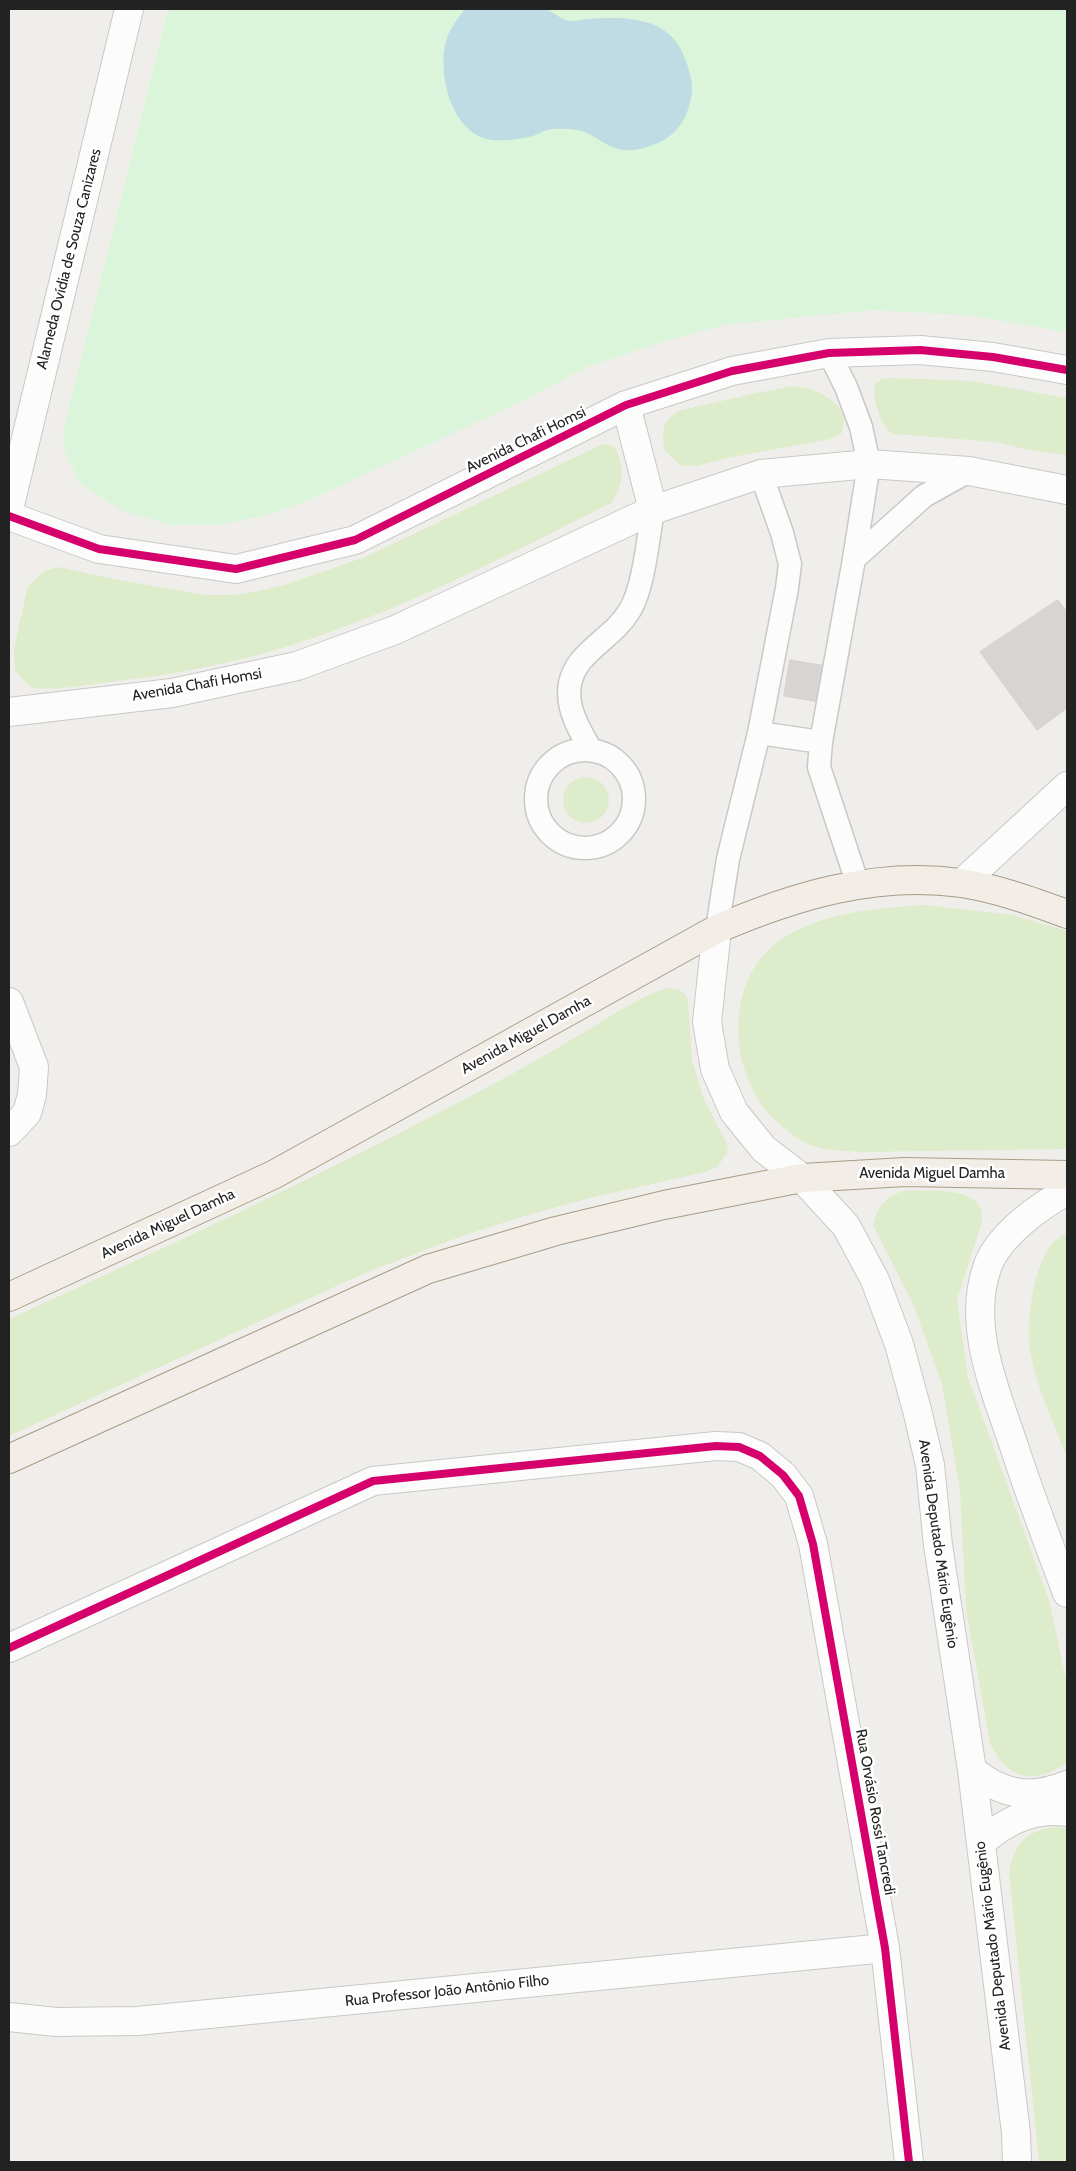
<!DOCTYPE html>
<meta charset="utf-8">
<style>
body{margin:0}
#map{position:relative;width:1076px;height:2171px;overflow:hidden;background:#f0eeeb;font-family:Cabin,sans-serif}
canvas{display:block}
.frame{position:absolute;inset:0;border:10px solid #222;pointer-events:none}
</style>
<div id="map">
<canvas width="1076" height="2171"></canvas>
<div class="frame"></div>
</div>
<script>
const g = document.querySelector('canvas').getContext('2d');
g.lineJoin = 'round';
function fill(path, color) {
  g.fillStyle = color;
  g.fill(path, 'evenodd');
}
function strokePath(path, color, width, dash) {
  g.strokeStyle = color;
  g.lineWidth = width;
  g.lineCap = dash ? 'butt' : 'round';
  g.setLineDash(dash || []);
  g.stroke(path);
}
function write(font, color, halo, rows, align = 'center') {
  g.font = font + ' Cabin,sans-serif';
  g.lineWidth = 5;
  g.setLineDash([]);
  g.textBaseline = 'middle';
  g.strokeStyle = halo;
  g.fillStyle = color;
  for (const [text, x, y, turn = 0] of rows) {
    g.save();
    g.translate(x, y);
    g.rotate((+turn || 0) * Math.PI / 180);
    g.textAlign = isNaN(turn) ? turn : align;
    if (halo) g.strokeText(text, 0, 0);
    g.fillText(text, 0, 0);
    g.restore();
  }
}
fill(new Path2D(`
 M893,378l78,3 96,17v57l-38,-5 -33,-8 -103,-8c-12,-5 -21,-37 -18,-50l7,-5z
 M794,386c18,1 48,13 50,35 0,3 -2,8 -2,12l-11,6 -104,19 -30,8h-16l-16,-15c-4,-20 -3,-28 13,-40l78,-18z
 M603,444l11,2c11,20 10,39 -3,57 -107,54 -216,111 -332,146 -55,16 -113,27 -170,33 -16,2 -66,11 -79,4 -6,-4 -11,-11 -15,-16l-1,-21 12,-55 4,-10 15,-13 13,-4 56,12 91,16h30l24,-4 28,-7 78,-27z
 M563 800a23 23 0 1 1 46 0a23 23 0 1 1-46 0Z
 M925,905l87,10 55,16v218l-206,3c-17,-1 -45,-2 -59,-11 -13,-8 -28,-20 -37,-32 -38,-49 -38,-134 17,-170 40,-27 96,-31 143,-34z
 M668,988c11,1 15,2 20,12l4,60 11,37 24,47 1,8 -11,15 -12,5 -111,25 -63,17 -66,21 -100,38 -356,163v-117c151,-69 303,-139 450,-217 44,-22 86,-47 129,-72 25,-15 52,-34 80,-42z
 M903,1191c21,0 71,-5 78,19 1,3 1,9 1,12l-25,78 11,77 81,223 18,84v78c-17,13 -38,21 -58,7 -9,-6 -14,-17 -19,-26l-24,-133 -6,-120 -18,-106 -29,-80 -40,-79c4,-18 13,-29 30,-34z
 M1067,1233v225c-12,-32 -32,-74 -37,-108 -4,-30 3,-82 22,-106 4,-5 10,-8 15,-11z
 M1061,1827l6,2v333h-28l-30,-289c5,-31 20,-45 52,-46z`), '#ddeccb');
fill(new Path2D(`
 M168,9h899v323l-101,-17 -93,-5 -149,15 -58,16 -79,26 -56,30 -224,104 -43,15 -46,9h-47l-48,-14 -42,-26 -18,-38 2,-24z`), '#daf5da');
fill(new Path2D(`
 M465,9c19,0 38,0 57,0 7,0 15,-2 22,0 10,2 17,12 27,12 5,0 11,-1 15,-2 39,-3 85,-3 99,40 4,10 8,22 7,33 -3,22 -12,41 -34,51 -17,7 -33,11 -50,2 -10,-5 -19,-13 -30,-15 -9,-1 -22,-2 -31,0 -4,1 -9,4 -14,6 -13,3 -27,5 -41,4 -41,-5 -56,-69 -45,-102 4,-11 11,-20 18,-29z`), '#bfdbe3');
const building = new Path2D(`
 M1058,600l9,12v96l-30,22 -57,-78z
 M790,660l36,6 -6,36 -36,-6z`);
fill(building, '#d7d4d2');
strokePath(building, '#d3d0cc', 1);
const service = new Path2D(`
 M829,353l17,34 15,40 8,37 -15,95 -33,183 -2,25 39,118
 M854,559l70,-63 45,-25
 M759,733l62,9
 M591,750c-16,-27 -34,-58 -11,-88 15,-19 37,-30 50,-52 14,-23 18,-72 23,-100
 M536 799a49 49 0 1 1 98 0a49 49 0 1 1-98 0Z
 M717,929l11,-70 31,-126 28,-145 3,-24 -8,-31 -21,-59`);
const minor = new Path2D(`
 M626,405l27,105
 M9,509l120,-500
 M9,516l90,33 137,20 119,-29 271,-135 106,-34 97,-18 91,-3 73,7 74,13
 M9,712l163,-19 125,-27 98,-36 258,-120 108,-36 108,-10 100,7 98,19
 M962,883l105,-97
 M9,1002l25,65 -2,28 -5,18 -18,19
 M9,1648l364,-167 343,-35 23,1 21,9 23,19 16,21 14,48 72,404 24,214
 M9,2017l47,5 81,-1 748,-73`);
const tertiary = new Path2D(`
 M717,929l-10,93 8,47 19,43 30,37 38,29 44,48 29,54 24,64 18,66 13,55 8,80 34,225 44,363 1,29
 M1067,1191c-27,15 -67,43 -79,74 -22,59 7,125 26,181 16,50 35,98 53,147
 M972,1770c30,25 58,30 95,15
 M981,1843c24,-22 52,-36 86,-31`);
const primary = new Path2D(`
 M9,1297l264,-122 444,-246c77,-33 159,-58 244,-46 35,5 73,19 106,31
 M9,1459l419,-190 128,-38 108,-26 138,-27 103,-6 162,3`);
strokePath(service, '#c9c8c7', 25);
strokePath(minor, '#c9c8c7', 30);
strokePath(tertiary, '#c9c8c7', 30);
strokePath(primary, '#a79c86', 30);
strokePath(service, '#fdfcfc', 22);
strokePath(minor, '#fdfcfc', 28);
strokePath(tertiary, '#fdfcfc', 28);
strokePath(primary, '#f3ede7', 28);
strokePath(new Path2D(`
 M9,516l90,33 137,20 119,-29 271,-135 106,-34 97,-18 91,-3 73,7 74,13
 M9,1648l364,-167 343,-35 23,1 21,9 23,19 16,21 14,48 72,404 24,214`), '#d6006c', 8);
write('15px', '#222', '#fff', [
 ["Alameda Ovídia de Souza Canizares",69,259,-76],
 ["Avenida Chafi Homsi",526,440,-26],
 ["Avenida Chafi Homsi",197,685,-10],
 ["Avenida Miguel Damha",526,1035,-29],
 ["Avenida Miguel Damha",932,1174],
 ["Avenida Miguel Damha",168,1224,-25],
 ["Avenida Deputado Mário Eugênio",938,1544,82],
 ["Rua Orvásio Rossi Tancredi",875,1812,80],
 ["Avenida Deputado Mário Eugênio",993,1946,-97],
 ["Rua Professor João Antônio Filho",447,1991,-6]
]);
</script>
